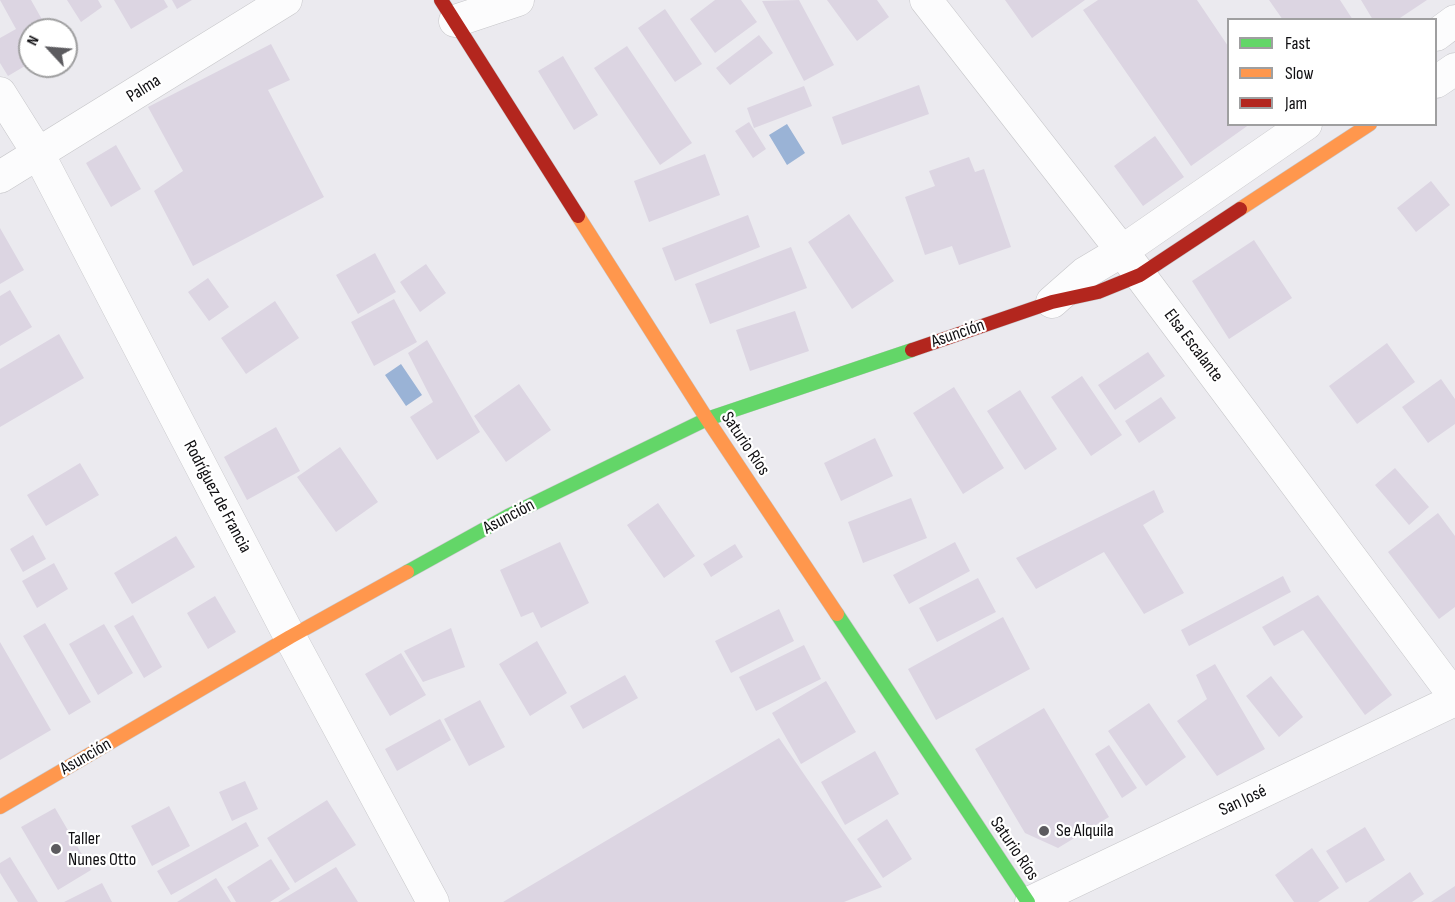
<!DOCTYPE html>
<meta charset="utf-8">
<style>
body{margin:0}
#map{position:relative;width:1455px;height:902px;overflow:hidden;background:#ebeaef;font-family:"Sofia Sans Condensed",sans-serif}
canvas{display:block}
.legend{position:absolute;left:1227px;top:18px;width:210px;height:108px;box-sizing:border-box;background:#fff;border:2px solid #9f9fa0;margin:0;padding:8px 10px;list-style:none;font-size:18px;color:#0f0e11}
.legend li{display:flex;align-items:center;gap:12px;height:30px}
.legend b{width:30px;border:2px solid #9f9fa0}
.north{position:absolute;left:18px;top:18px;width:60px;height:60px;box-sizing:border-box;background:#fff;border:2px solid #9f9fa0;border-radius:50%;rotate:296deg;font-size:16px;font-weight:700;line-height:24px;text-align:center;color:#0f0e11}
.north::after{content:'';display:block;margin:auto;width:21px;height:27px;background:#5c5b5f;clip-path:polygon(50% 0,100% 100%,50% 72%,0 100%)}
</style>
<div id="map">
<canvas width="1455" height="902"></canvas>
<ul class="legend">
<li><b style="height:8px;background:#63d668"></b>Fast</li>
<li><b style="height:8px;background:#ff974d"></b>Slow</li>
<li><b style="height:8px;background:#b3261e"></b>Jam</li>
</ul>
<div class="north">N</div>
</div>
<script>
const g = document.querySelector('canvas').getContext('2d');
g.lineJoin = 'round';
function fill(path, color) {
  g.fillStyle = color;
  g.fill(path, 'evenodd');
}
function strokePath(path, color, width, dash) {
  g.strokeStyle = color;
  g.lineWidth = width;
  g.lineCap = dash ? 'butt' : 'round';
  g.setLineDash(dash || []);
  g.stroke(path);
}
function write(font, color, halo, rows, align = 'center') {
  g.font = font + ' "Sofia Sans Condensed",sans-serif';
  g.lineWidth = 4.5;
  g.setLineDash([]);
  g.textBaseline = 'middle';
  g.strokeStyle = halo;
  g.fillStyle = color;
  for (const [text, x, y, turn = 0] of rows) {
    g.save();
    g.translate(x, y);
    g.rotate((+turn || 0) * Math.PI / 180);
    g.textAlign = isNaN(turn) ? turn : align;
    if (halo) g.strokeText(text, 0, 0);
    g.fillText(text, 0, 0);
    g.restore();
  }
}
fill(new Path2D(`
 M787,124l18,29 -18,12 -18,-30z
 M401,364l21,31 -16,11 -21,-31z`), '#9ab3d6');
fill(new Path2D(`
 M0,0h31l17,30h-18v33l-22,13 -8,-13v-25l16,-9z
 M67,0h31l4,7 -21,15z
 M114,0h50l4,7 -37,22z
 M172,0h20l-15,9z
 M715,0h26l16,22 -42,31 -25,-34z
 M799,0l35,65 -30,16 -42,-80z
 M827,0h50l12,17 -32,24z
 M1005,0h80l-53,38z
 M1098,0h99l31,46v78h22l-59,42 -108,-156z
 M1269,0h71l13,20h-70z
 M1361,0h66l-30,20h-24z
 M665,9l37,55 -27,18 -37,-54z
 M759,35l14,18 -43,32 -14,-17z
 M271,44l19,36 -22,10 56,107 -131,69 -39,-75 29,-20 -35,-64z
 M627,46l65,97 -32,22 -66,-97z
 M563,56l35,59 -24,15 -36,-59z
 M919,85l10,29 -87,31 -10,-28z
 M804,86l8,20 -58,22 -7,-20z
 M749,122l17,27 -13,9 -18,-27z
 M1155,136l29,41 -41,29 -29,-40z
 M116,145l25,44 -30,18 -25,-44z
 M705,154l15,41 -71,27 -15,-41z
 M969,157l6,15 9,-3 27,78 -52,18 -7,-19 -27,9 -20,-58 30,-11 -6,-15z
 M1431,181l19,24 -34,27 -19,-24z
 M849,214l45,67 -42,28 -44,-67z
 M748,215l12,32 -85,34 -13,-33z
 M0,228l24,42 -24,14z
 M1254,240l38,58 -63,41 -37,-58z
 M791,247l16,41 -97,36 -15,-40z
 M375,253l21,39 -38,22 -22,-39z
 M426,264l20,29 -26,19 -20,-30z
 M208,278l21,29 -20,14 -21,-29z
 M10,290l22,37 -32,19v-50z
 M394,299l23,43 -43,24 -23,-44z
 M275,301l24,37 -53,36 -25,-36z
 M795,311l14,40 -59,20 -14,-41z
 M59,334l25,44 -84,49v-58z
 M427,340l53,92 -43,28 -27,-43 23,-15 -25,-49z
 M1387,343l28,39 -58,42 -28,-38z
 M1148,352l17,24 -50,34 -17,-25z
 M1082,376l40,59 -31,21 -40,-59z
 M1441,379l14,20v25l-27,19 -26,-36z
 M519,384l32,46 -45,32 -32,-46z
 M954,387l50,81 -41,26 -50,-81z
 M1020,390l37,59 -32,21 -38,-59z
 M1161,397l15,21 -37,25 -14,-22z
 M276,427l24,44 -53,29 -23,-43z
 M875,438l18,38 -52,25 -17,-38z
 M340,447l38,55 -42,30 -39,-55z
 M80,463l19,32 -53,31 -19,-31z
 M1395,468l34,39 -20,18 -34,-40z
 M1154,490l10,22 -21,13 41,68 -40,21 -40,-62 -68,37 -20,-31z
 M911,498l16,40 -64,25 -15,-41z
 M658,503l37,53 -31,22 -37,-53z
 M1438,513l17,23v71l-16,12 -51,-67z
 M33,535l13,24 -23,13 -13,-23z
 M176,536l19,31 -63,37 -18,-31z
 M560,542l29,61 -48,25 -8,-16 -12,5 -21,-47z
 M955,542l15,29 -61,33 -16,-29z
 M735,544l8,13 -32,20 -8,-13z
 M54,563l14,26 -31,19 -15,-27z
 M1283,576l8,16 -102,54 -8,-16z
 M978,578l18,34 -59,30 -18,-34z
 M1318,595l74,100 -27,20 -62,-85 -29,16 -12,-19z
 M215,596l21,36 -28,17 -21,-36z
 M779,609l15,32 -63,32 -16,-32z
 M133,615l29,52 -18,11 -30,-52z
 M1003,617l27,52 -94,51 -28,-51z
 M45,623l46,79 -22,13 -46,-79z
 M104,624l29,49 -35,22 -29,-51z
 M451,628l14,39 -42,15 -19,-31z
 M537,641l30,52 -37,23 -31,-52z
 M0,642l51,88 -51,30z
 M804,645l17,34 -65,32 -17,-34z
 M401,653l25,42 -36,21 -25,-42z
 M1215,664l50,85 -48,27 -40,-55 30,-22 -11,-24z
 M625,675l13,23 -55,31 -13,-23z
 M1271,676l32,41 -24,20 -33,-41z
 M826,681l30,51 -55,32 -29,-51z
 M480,700l25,47 -36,19 -25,-47z
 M1149,703l37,54 -40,29 -38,-55z
 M1044,708l65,109 -51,31 -33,-15 -50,-84z
 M440,719l11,21 -54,31 -12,-22z
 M779,738l103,149 -38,15h-341z
 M1109,745l28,43 -15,10 -27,-44z
 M875,751l24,43 -54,31 -24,-43z
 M245,781l13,28 -26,12 -13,-29z
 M327,800l29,45 -61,38 -28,-45z
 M169,806l21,40 -38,20 -21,-40z
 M55,808l36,62 -33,20 -37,-63z
 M887,819l25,40 -29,19 -26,-39z
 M246,822l13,24 -88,49 -14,-24z
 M1365,827l20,33 -39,23 -20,-32z
 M1312,848l27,40 -21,14h-24l-19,-27z
 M10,857l28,45h-20l-18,-29v-10z
 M271,859l19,30 -20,13h-34l-9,-15z
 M336,867l22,35h-80z
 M1410,872l14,22 -12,8h-44z
 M216,878l15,24h-54z
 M102,883l10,19h-48z
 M1455,886v16h-24z`), '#dcd5e2');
const street = new Path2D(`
 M926,0l196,251 333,446
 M455,21l63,-21
 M1436,35l19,-14
 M1436,82l19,-13
 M0,93l39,62 251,482 143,265
 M0,177l286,-177
 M1052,302l33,-29 37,-22 184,-127
 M1031,902l424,-202`);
const fast = new Path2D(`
 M407,572l101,-56 199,-97 205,-69
 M837,614l191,288`);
const slow = new Path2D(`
 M1240,209l130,-85
 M578,216l129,203 130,195
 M0,807l290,-170 117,-65`);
const jam = new Path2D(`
 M441,0l137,216
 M912,350l140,-48 46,-10 42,-17 100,-66`);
strokePath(street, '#c6c6c9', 33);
strokePath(fast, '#c6c6c9', 15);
strokePath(slow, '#c6c6c9', 15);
strokePath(jam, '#c6c6c9', 15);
strokePath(street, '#fcfcfd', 32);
strokePath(fast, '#63d668', 14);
strokePath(slow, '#ff974d', 14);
strokePath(jam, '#b3261e', 14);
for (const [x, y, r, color] of [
 [1044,831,6,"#5c5b5f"],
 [56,849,6,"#5c5b5f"]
]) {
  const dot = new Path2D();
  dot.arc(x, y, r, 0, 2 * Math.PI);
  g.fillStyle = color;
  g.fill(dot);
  strokePath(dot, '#fff', 2);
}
write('18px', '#0f0e11', '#fff', [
 ["Palma",144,89,-32],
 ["Asunción",958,334,-19],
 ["Elsa Escalante",1193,346,53],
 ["Saturio Ríos",745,444,56],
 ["Rodríguez de Francia",217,497,62],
 ["Asunción",509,517,-28],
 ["Asunción",86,757,-30],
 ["San José",1243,801,-25],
 ["Saturio Ríos",1014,849,56]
]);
write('18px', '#0f0e11', '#fff', [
 ["Se Alquila",1056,831],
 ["Taller",68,839],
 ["Nunes Otto",68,860]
], 'left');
</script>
